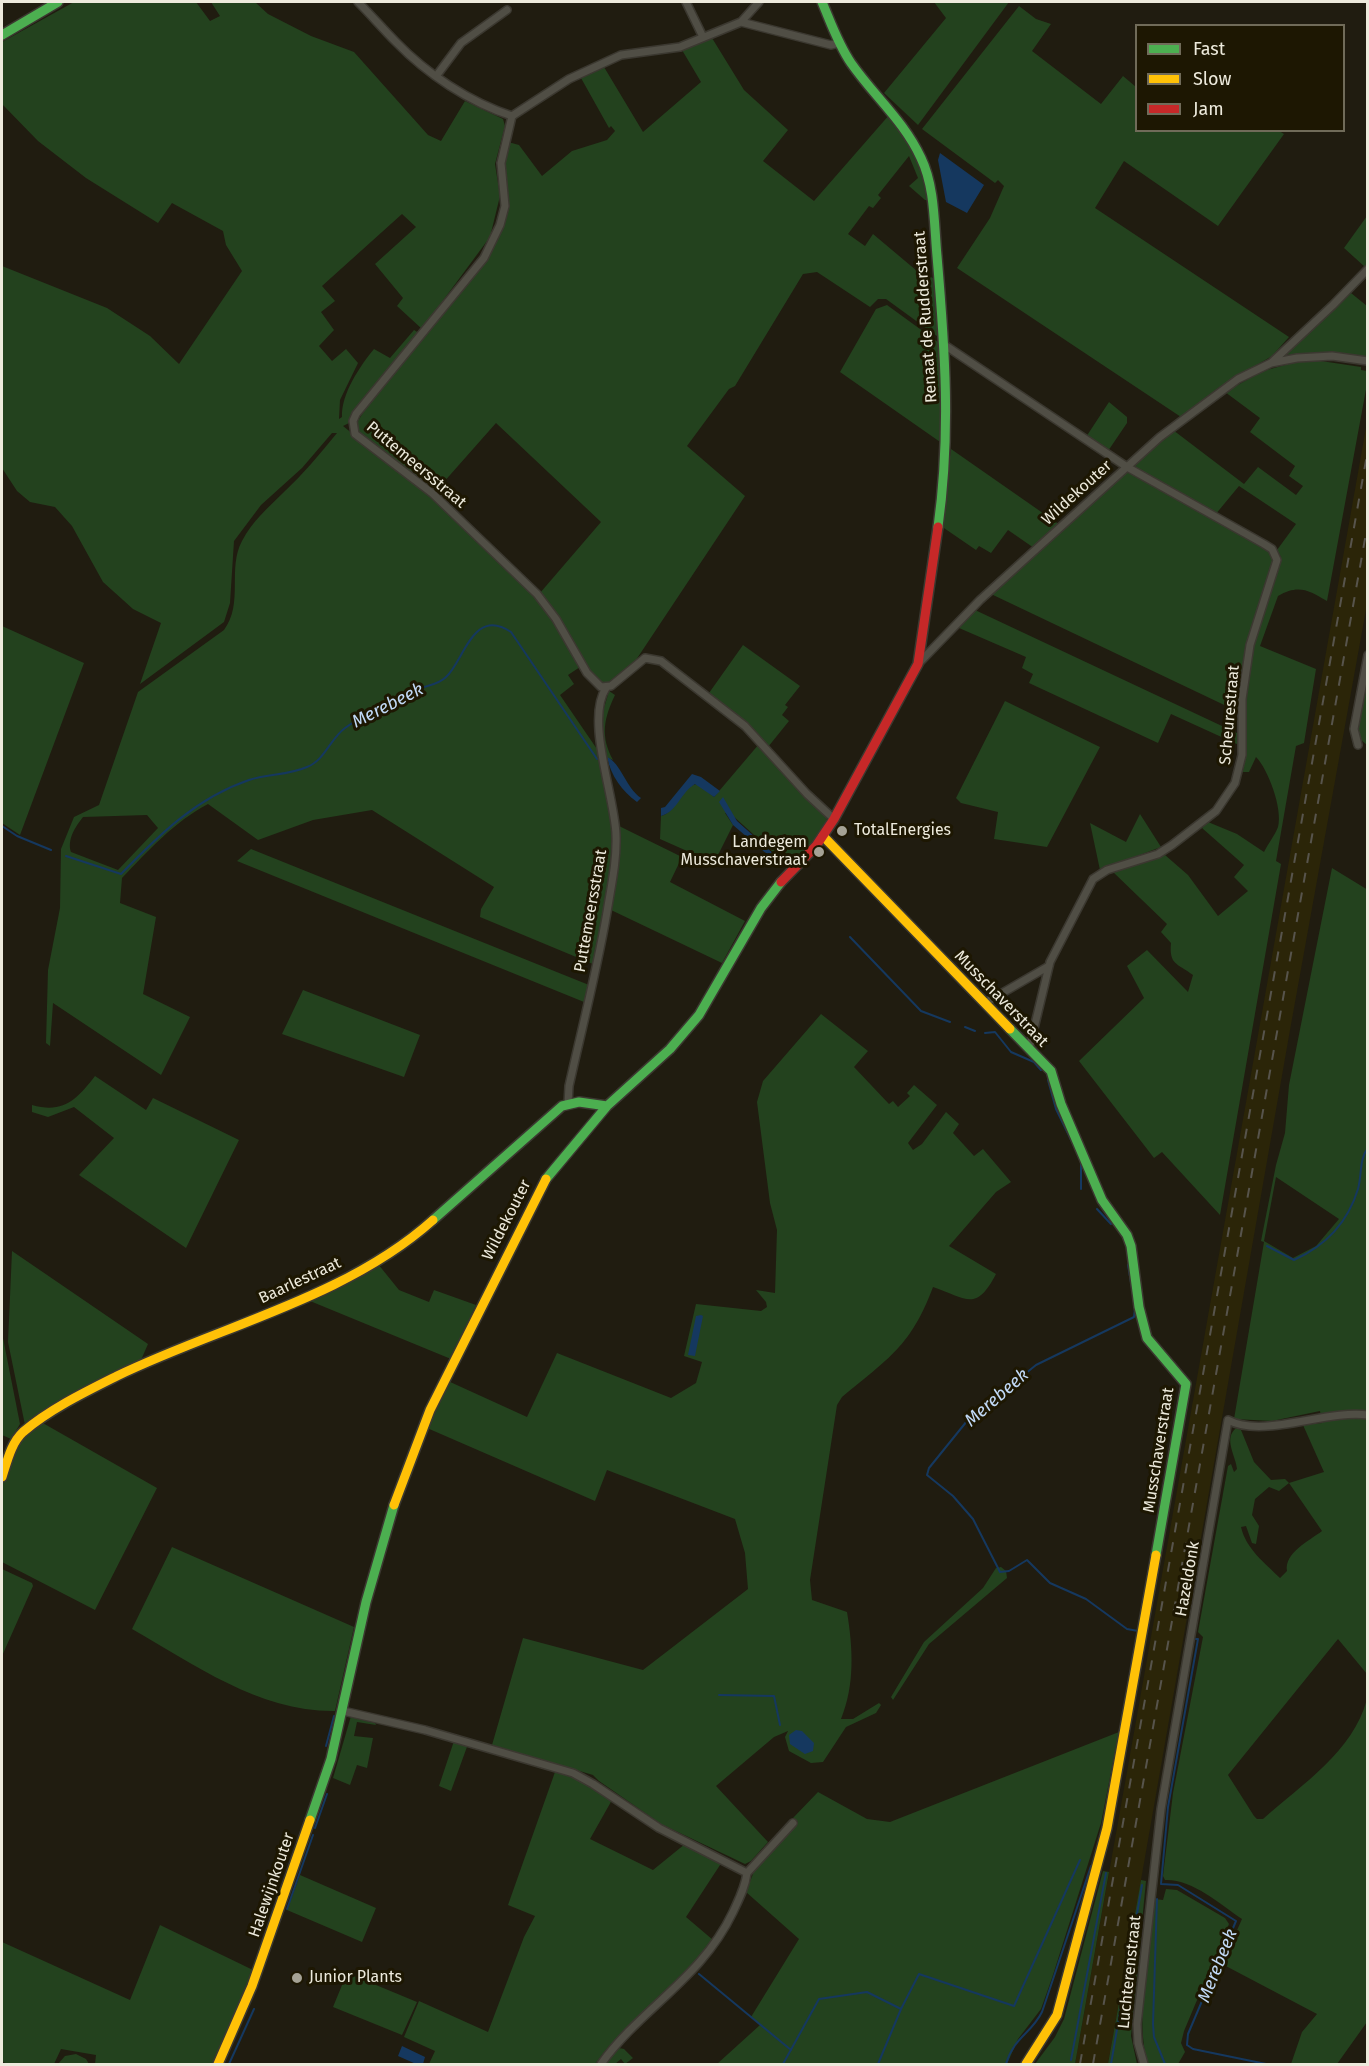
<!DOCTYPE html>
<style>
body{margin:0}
#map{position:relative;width:1369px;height:2066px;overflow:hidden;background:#201c10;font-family:"Fira Sans",sans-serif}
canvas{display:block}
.frame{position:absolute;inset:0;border:3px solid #edeadc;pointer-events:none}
.legend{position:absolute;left:1135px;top:24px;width:210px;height:108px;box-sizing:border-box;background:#1d1702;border:2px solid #706b59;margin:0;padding:8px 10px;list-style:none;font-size:18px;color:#edeadc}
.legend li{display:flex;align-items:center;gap:12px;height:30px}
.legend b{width:30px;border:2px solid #706b59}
</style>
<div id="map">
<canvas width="1369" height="2066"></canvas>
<div class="frame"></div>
<ul class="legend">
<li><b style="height:8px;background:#4caf50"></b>Fast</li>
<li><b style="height:8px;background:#ffc107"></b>Slow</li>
<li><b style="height:8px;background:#c62828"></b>Jam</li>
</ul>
</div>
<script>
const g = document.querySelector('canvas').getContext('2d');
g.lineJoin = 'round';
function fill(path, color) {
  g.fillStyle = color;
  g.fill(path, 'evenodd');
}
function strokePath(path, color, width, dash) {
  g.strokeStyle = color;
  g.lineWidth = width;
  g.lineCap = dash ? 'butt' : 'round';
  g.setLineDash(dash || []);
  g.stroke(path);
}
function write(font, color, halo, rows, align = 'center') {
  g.font = font + ' "Fira Sans",sans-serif';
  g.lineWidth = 6;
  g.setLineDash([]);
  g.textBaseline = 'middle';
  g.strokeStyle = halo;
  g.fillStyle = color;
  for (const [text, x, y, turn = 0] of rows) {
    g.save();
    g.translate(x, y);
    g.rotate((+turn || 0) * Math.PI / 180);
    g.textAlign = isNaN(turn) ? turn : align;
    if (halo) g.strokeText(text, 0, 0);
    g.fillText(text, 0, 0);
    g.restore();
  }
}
fill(new Path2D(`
 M1367,422v182l-77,426 -149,850 -33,184h-33z`), '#2b2508');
fill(new Path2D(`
 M74,2h122l14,19 10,-5 -9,-14h44l13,12 43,22 43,16 74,83 13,6 24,-40 38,18 2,7 -10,38 5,32 -10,41 -68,92 -25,-23 6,-8 -28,-34 41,-37 -14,-13 -80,72 13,15 -14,11 13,18 -15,16 13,15 14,-12 12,14 -18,37 -1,19 3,-2c-1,-23 18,-51 32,-68l16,9 24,-28 5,3 -60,72 -10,18 -6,3c66,54 136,107 193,171 18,21 31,46 44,70l-12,8 6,9 -14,11 39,57 16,82 -5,46 -17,84 -113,-47 1,-8 13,-22 -122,-77 -59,10 -55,20 -50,-36c-34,18 -60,47 -86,74l-2,25 36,14 -13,77 47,23 -29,58 -108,-72 -3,43 -4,-3 2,-73 12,-62 1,-59 13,-32 25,-12 39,-113 86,-62c20,-27 3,-61 18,-89 11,-21 26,-33 42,-49 19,-18 36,-38 53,-59h-5l-30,35 -41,37 -27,36 -4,62 -6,19 -84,62 21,-61 -28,-14 -30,-27 -31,-56 -17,-19 -25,-5 -13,-11 -15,-23v-202l105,42 43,28 29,28 63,-93 -16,-26 -3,-14 -51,-28 -14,20 -72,-45 -48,-37 -36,-37v-62zM147,815l11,13 -40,42 -47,-18c-4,-12 4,-25 12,-35z
 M934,2h75l-91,123 -34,-32 62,-75z
 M1019,6l17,13 15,5 -19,27 69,53 22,-28 13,11v43l143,1 5,3 -66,92 -94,-65 -29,47 194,129 -17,19 -54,32 -37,29 -224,-149 33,-50 14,-32 -6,-6 -3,3 -73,-54z
 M712,38l32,52 44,40 -25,31 51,40 76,-87c23,30 30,49 39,86h-4l-16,-14 9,-8 -9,-22 -31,39 3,3 -8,10 -4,-2 -21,28 17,12 8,-12 44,37 16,7 8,61 -55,-40h-8l-8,8 -53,-35 -14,2 -68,112 -6,3 -42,57 58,50 -109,164 -26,24h-9l-12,-14 -49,-77 61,-71 -105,-99 -61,69 -75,-58 -4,-10 15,-24 61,-72 65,-87 11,-38 -4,-37 4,-24 11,3 23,31 30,-25 35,-11 8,-9 -4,-5 -2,2 -28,-50 23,-11 39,65 58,-50 -19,-32z
 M1367,216v47l-2,4 -21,-19z
 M1351,293l16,13v53l-52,-6 -27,2v-5l6,-6z
 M887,305l55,40 1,99 -103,-72 36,-63z
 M1300,361h21l40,6v3l6,1v13l-40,217c-18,-11 -29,-17 -49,-5l-18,50 56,23 -12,74 -8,3 -20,115 5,3 -61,351 -58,-63 -8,6 -75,-97 65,-63 -17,-32 20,-16 41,42 5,-17c-16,-12 -24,-10 -22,-32l-10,-11 6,-8 -54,-52 52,-17 23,20 30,41 30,-25 -14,-14 10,-12 -42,-37 6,-6 29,12 27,18c4,-8 11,-17 14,-25 5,-18 -10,-58 -22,-70l-7,15h-6l2,-84 8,-44 26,-77 2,-10 -4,-7 19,-26 -57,-38 -24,29 -80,-47v-3l38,-35 71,54 14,-17 38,28 7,-9 -14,-10 6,-10 -45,-34 10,-14 -35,-26 38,-21z
 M1109,402l18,15v6l-19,28 -22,-14z
 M951,449l109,76 -26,23 -26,-18 -17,23 -12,-7 -3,4 -35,-24z
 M1127,472l142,78 5,11 -2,7c-19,53 -27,89 -33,144l-248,-118z
 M975,610l264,124v11l-68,-31 -13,29 -129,-60 4,-9 -11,-6 4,-11 -67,-29z
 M2,626l82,37 -64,172 -18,-12z
 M743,645l57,41 -15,19 3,2 -6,8 7,6 -21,26 -24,-26 -35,-28z
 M1367,673v72l-7,-6 -3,-7z
 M609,691l6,4c-11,23 -15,41 -2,65l-7,-3 -5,-39z
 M1005,701l95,46 -53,100 -53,-8 4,-27 -37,-9 -5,-5z
 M759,744l68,73c-2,18 -23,36 -35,47l-6,-4 -2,2 -52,-47 -7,-2 8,12 -19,38 -54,-24 1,-23c17,-4 19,-32 38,-32l15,13z
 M1140,814l21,33 -61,23 -10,-47 36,19z
 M619,826l63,31 -12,25 75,39 -23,42 -111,-53 8,-57z
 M251,849l338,136 -5,17 -347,-141z
 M1332,868l36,22 -1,784 -29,-35 -110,136 26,41 3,3h6c39,-35 90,-67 104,-120v323l-30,42h-46l11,-32 15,-18 -95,-50 20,-45c-22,-15 -50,-40 -77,-39l-2,-4 10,-83 30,-156 -5,-5 30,-166 3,-2 3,8 3,-3c-1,-13 -14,-30 -1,-41l5,2 13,32 17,18 14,-1 4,4 35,-11 -21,-47 19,-2 -2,-12 -48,10 -38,-2 29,-171 1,-6 -3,-1 15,-76 9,-32 4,-48zM1276,1177l63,42 -23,27 -23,12 -29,-17zM1289,1483l33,48c-13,10 -38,22 -35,40l-7,7c-15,-15 -34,-29 -39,-51l5,-1 6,17 4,1 3,-18 -7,-11 3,-16 14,-12 10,4z
 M303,990l117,45 -16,42 -122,-43z
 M821,1014l47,37 -14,16 35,37 4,-3 5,6 12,-11 -3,-3 7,-8 23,20 -29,38 5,7 9,-6 24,-32 13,12 -6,9 21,23 9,-7 28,33 -15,10 -47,54 47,28c-20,38 -28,25 -63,13 -22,59 -44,71 -91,110l-5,8 -27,175 2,20 35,12c6,36 8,73 -6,107h12l26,-16 2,2 -5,8 -30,14 -23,35 -12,1 -22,-12 -4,-14 3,-6 -14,6 -58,49 52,56 -17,19 -6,3 -84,-40 -62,-43 -6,-6 -101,-30 31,-107 120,32 105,-81 -3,-36 -10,-34 -128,-49 -12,31 -168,-73 21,-47 79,36 30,-64 114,45 25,-15 6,-21 -18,-6 12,-52 65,7 6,-4 -1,-5 -10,-12 19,3 2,-63 -7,-27 -13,-101 6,-21z
 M95,1076l51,34 7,-12 86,42 -53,108 -107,-73 35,-37 -40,-31 -26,10 -16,-5v-7c32,9 45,-6 63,-29z
 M12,1251l136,93 -7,16 -64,32 -52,33 -17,-83z
 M378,1264l21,26 30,12 5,-12 42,15 -25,54 -141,-58z
 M2,1333l18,91 -9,15 -9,-4z
 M41,1422l116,66 -62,122 -93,-48v-78l16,-42z
 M172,1547l182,80 -19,84c-75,1 -140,-46 -203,-82z
 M1001,1567l5,4 1,7 -78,66 -36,56 -2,-3 33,-55 59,-54 13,-20z
 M2,1569l30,14 1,3 -31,70z
 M351,1716l23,5 2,4 -19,-3 -3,14 19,2 -6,30 -10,-3 -7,20 -17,-7z
 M1119,1732l-18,91 -49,155 -11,31 -23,30 -11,25h-290l43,-39 -9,-8 48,-78 -53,-47 10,-26 42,-44 -5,-4 25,-26 49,27 23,3z
 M454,1741l14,3 -17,47 -12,-5z
 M555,1772l29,9 28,19 -22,39 63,31 32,-26 37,18 -36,55 27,23c-33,47 -84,77 -118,124h-166l6,-13 -31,-14 15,-36 69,31 36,-95 11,-21 -27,-11z
 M1103,1871l6,1 -34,192h-40l20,-27 9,-18z
 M300,1875l76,33 -14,34 -75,-32z
 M1141,1880l5,1 -15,155 6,28h-29z
 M1166,1889l11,1 48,28 4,6 -45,107 -3,12 4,9 -7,12h-30c-14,-45 2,-117 7,-165l8,1z
 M160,1925l93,45 -40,94h-118l1,-9 -35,-6 -7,15h-47l-5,-3v-119l128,58z
 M347,1973l70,29 -15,33 -69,-28z
 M619,2048l5,1 9,9 -8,6 -4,-5 -6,5h-10z
 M76,2054l10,5 3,5h-31l7,-8z`), '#23421e');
fill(new Path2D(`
 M940,153l44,32 -17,28 -21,-11 -8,-42z
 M607,757c14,6 19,31 34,41l-4,4c-15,-11 -26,-26 -30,-45z
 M692,774l9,3 19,14 -6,6 -19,-13c-14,8 -18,28 -34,32v-8l4,-1z
 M723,797l14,24 39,35 -1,2 9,7 -2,2 -49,-42 -14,-23z
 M701,1315l2,1 -8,40 -7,-1 8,-39z
 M796,1730l6,1 12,12 -1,8 -8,3 -15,-10 -1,-9z
 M402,2046l23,11 -2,7h-7l-18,-8z`), '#15385f');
strokePath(new Path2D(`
 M2,826l15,10 34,14
 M66,856l55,18c38,-39 75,-76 128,-94 19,-6 40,-5 58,-13 18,-7 23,-28 38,-39 20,-15 33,-15 53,-26 7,-3 12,-9 19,-12 10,-5 21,-5 29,-13 18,-16 27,-71 65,-45l86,127
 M850,937l71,74 29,11
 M965,1027l10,4
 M985,1033l10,-1 16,20 23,10 7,8
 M1048,1080l8,29 20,41
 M1081,1161v28
 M1097,1209l14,15
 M1267,1246l27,14c31,-14 54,-38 64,-71 4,-14 1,-30 10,-41
 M1128,1265l5,29
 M1135,1308l-1,9 -98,48 -69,56 -38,47 -2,7 26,21 20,23 27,53 9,-1 18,-11 23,23 36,16 41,30 11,2
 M1196,1639h2l-30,168 -7,77 17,1 58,36 -48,113 -1,11 6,4 73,15
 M719,1695l55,1 6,29
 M326,1746l8,-30
 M315,1828l12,-34
 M1157,1899l-4,125 1,13 11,27
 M287,1909l26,-74
 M699,1974l92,76
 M1071,2060l35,-187
 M229,2064l25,-55
 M783,2064l36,-65 48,-7 34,17 18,-35 95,32 66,-146
 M878,2064l23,-55
 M1006,2064c8,-27 25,-30 36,-52l49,-146
 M1111,2064l31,-179`), '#15385f', 2);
const street = new Path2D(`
 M358,2c13,13 25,27 38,40 31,32 73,60 116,74
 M686,2l17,35
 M741,22l90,23 8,-2
 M437,75l24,-32 46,-33
 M512,116l-11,47 4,43 -5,19 -16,33 -128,156 -3,7 2,13 77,59 105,101 19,25 31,54 14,14 10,-1 34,-28 16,3 84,65 62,68 27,25
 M512,116l57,-37 52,-24 59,-8 61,-25 18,-20
 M946,346l181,121 137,77 8,5 5,11 -27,85 -8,54v56l-7,28 -19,28 -44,34 -14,9 -51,16 -14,9 -43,83 -21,87
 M1271,363l62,-58 35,-36
 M918,664l62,-64 180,-163 78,-58 33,-16 26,-5 35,-2 36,5
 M1358,745l-4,-16 14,-74
 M985,1003l64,-37
 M568,1104l1,-18c13,-58 28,-116 38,-174 4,-25 10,-51 9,-77 -1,-38 -31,-115 -10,-147
 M343,1711l82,19 148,43 20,11 66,44 88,45c-2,15 -8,26 -14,39 -32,67 -91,95 -132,152
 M747,1873l46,-50
 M1144,2064l-6,-21 -1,-19 24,-215 67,-389c35,19 99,-11 140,-5`);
const fast = new Path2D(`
 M822,2c9,21 16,42 29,61 23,33 53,58 70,95 14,29 13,66 16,98 8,93 14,178 1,271
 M2,35l56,-33
 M1010,1029l41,42 10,33 41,96 25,35 4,11 8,61 8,31 39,46 -30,171
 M546,1179l61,-73 63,-57 29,-34 62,-107 20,-26
 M433,1220l129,-114 17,-4 28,4
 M310,1820l21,-61 35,-157 28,-97`);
const slow = new Path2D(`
 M823,836l187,193
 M2,1477c5,-15 9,-34 21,-45 27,-23 62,-40 94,-56 103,-50 229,-78 316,-156
 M394,1505l36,-95 116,-231
 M218,2064l34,-78 58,-166
 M1026,2064l31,-49 50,-187 49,-273`);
const jam = new Path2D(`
 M781,882l35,-36 18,-27 84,-155 20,-137`);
strokePath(street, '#3b3830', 10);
strokePath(fast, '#3b3830', 12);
strokePath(slow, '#3b3830', 12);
strokePath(jam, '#3b3830', 12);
strokePath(street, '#504e45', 7);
strokePath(fast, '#4caf50', 9);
strokePath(slow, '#ffc107', 9);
strokePath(jam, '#c62828', 9);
strokePath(new Path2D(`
 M1080,2064l288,-1615
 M1093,2064l275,-1542`), '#57544c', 2, [10, 10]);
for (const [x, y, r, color] of [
 [842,831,6,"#a5a295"],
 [819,852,6,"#a5a295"],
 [297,1978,6,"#a5a295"]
]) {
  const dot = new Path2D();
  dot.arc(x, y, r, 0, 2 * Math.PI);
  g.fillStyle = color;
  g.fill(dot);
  strokePath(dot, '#1d1702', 2);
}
write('16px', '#edeadc', '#1d1702', [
 ["Renaat de Rudderstraat",926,317,-94],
 ["Puttemeersstraat",416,465,40],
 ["Wildekouter",1077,493,-42],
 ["Scheurestraat",1230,715,-85],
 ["Puttemeersstraat",591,911,-80],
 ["Musschaverstraat",1001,999,46],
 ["Wildekouter",507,1220,-63],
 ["Baarlestraat",300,1281,-25],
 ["Musschaverstraat",1159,1450,-81],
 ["Hazeldonk",1188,1579,-80],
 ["Halewijnkouter",272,1885,-71],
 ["Luchterenstraat",1130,1972,-84]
]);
write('16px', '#edeadc', '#1d1702', [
 ["TotalEnergies",854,831],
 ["Landegem",807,843,"right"],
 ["Musschaverstraat",807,861,"right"],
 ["Junior Plants",309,1978]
], 'left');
write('italic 18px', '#c1d9f6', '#1d1702', [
 ["Merebeek",388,706,-27],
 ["Merebeek",997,1398,-41],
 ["Merebeek",1218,1966,-68]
]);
</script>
